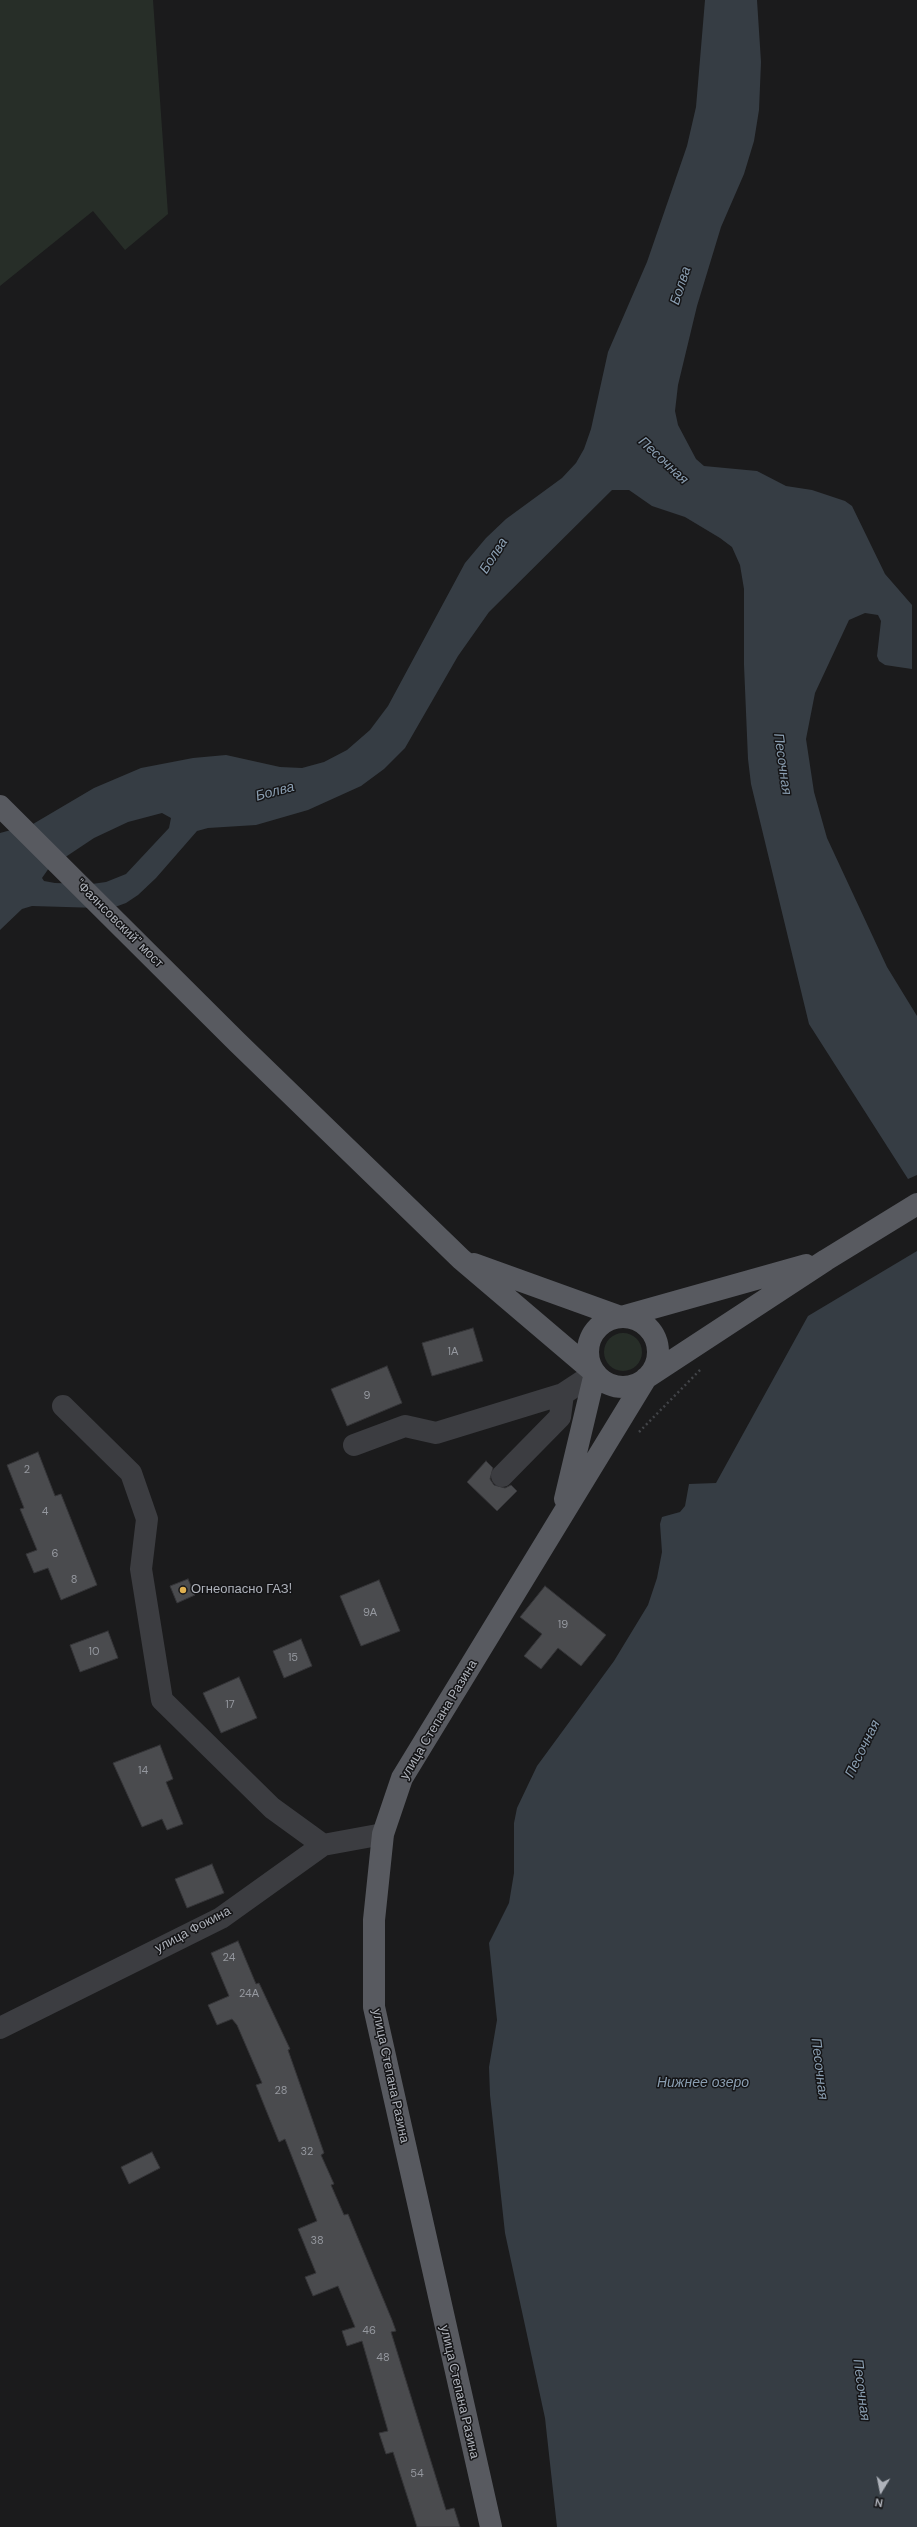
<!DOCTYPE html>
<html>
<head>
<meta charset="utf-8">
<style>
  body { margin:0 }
  #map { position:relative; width:917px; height:2527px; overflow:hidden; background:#1b1b1c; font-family:"DM Sans",sans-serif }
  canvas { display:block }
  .north { position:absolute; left:861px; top:2471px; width:40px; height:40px; -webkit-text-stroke:3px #151517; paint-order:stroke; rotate:190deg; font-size:11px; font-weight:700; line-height:16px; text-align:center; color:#aeb2ba }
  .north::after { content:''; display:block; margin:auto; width:14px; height:18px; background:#aeb2ba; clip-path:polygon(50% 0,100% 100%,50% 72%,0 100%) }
</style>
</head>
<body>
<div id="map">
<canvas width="917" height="2527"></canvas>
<div class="north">N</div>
</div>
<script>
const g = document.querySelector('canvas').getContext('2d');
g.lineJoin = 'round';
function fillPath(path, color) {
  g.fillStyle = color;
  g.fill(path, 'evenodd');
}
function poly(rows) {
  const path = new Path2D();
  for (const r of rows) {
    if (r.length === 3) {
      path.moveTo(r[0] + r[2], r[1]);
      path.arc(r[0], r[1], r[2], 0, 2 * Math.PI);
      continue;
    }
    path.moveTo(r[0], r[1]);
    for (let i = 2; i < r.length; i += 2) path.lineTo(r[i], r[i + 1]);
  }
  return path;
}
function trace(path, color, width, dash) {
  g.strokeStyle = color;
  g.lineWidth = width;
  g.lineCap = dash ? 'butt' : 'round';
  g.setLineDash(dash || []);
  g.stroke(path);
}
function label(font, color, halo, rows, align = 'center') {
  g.font = font + ' "DM Sans",sans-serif';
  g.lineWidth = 3;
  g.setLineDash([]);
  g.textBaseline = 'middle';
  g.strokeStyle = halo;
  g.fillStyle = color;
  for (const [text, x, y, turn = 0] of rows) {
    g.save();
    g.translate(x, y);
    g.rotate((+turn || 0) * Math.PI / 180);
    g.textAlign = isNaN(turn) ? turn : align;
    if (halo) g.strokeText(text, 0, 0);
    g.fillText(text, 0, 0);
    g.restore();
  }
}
fillPath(poly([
  [0,0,153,0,168,214,125,250,93,211,0,286],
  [623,1352,19]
]), '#272e28');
fillPath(poly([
  [705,0,757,0,761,62,759,110,754,141,744,174,721,227,697,306,678,385,675,411,678,425,696,459,704,466,757,471,786,486,812,490,845,501,852,506,885,574,912,605,912,669,885,665,879,661,877,656,881,621,878,615,865,613,849,620,815,693,806,739,814,792,827,838,887,967,917,1016,917,1175,908,1179,809,1024,751,784,748,759,744,665,744,589,740,565,732,547,720,538,685,517,652,506,629,490,612,490,489,612,458,656,405,748,384,769,361,786,308,810,256,825,208,828,197,831,156,878,138,895,126,903,115,907,99,908,32,906,22,909,0,930,0,833,33,824,94,788,141,768,193,758,226,755,280,767,302,768,324,762,347,750,370,730,388,706,465,563,486,538,506,519,562,478,576,463,584,449,591,429,608,352,647,262,687,146,696,107],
  [162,813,171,818,169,828,126,874,106,882,92,884,55,883,44,881,42,878,49,868,94,838,128,822],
  [917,1251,917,2527,557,2527,545,2418,505,2233,490,2095,489,2067,497,2020,489,1943,509,1903,514,1873,514,1823,517,1808,537,1766,614,1661,648,1605,657,1578,662,1552,660,1524,662,1517,680,1512,685,1506,689,1484,716,1483,808,1316]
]), '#363d44');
const building = poly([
  [473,1328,483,1361,432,1376,422,1343,473,1328],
  [387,1366,402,1403,347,1426,331,1389,387,1366],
  [38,1452,55,1496,61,1494,97,1585,61,1600,48,1568,34,1573,26,1554,37,1550,20,1509,24,1508,7,1465,38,1452],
  [486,1461,493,1468,490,1479,494,1485,505,1488,511,1485,517,1491,497,1511,467,1482,486,1461],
  [188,1579,195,1595,177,1603,170,1586,188,1579],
  [379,1580,400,1631,361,1646,340,1596,379,1580],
  [545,1586,606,1635,581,1666,558,1648,541,1669,524,1656,542,1634,520,1617,545,1586],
  [108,1631,118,1658,80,1672,70,1645,108,1631],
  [301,1639,312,1666,284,1678,273,1651,301,1639],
  [239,1677,257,1718,221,1733,203,1693,239,1677],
  [160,1745,173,1779,166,1782,183,1824,167,1830,162,1819,142,1827,113,1763,160,1745],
  [212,1864,224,1893,187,1908,175,1879,212,1864],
  [238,1941,256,1984,259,1983,290,2049,288,2050,324,2153,321,2155,334,2184,331,2185,344,2215,348,2214,392,2320,396,2331,391,2332,446,2510,454,2508,460,2527,417,2527,393,2452,386,2454,379,2433,388,2431,362,2341,347,2346,342,2331,355,2327,338,2286,313,2296,305,2277,316,2273,298,2229,317,2221,285,2139,279,2142,266,2110,256,2085,262,2083,237,2025,232,2019,217,2025,208,2005,229,1996,211,1953,238,1941],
  [152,2152,160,2168,129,2184,121,2167,152,2152]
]);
fillPath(building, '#4a4b4e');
trace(building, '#353538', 1);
trace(poly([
  [639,1432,702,1368]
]), '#424448', 2.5, [2, 3]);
trace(poly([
  [63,1406,131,1473,147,1519,141,1569,162,1700,272,1808,323,1845],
  [354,1445,405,1426,436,1433,563,1394,595,1373],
  [502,1476,560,1417,563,1394],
  [0,2028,221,1918,323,1845,383,1834]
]), '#3c3d41', 22);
trace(poly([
  [0,806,237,1042,461,1259,595,1373,565,1499],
  [474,1264,621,1317,806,1265],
  [623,1352,35],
  [491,2527,374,2007,374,1920,383,1834,402,1778,646,1378,826,1260,917,1204]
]), '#585a60', 22);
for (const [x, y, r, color] of [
  [183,1590,4,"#dfb050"]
]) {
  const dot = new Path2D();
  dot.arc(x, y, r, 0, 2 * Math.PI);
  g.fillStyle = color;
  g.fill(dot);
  trace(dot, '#151517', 1.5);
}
label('11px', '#95989f', null, [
  ["1А",453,1352],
  ["9",367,1396],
  ["2",27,1470],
  ["4",45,1512],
  ["6",55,1554],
  ["8",74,1580],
  ["9А",370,1613],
  ["19",563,1625],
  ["10",94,1652],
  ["15",293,1658],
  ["17",230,1705],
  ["14",143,1771],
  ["24",229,1958],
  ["24А",249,1994],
  ["28",281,2091],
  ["32",307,2152],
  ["38",317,2241],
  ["46",369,2331],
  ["48",383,2358],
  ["54",417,2474]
]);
label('13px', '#aeb2ba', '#151517', [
  ["\"Фаянсовский\" мост",119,924,45],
  ["улица Степана Разина",439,1720,-59],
  ["улица Фокина",193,1930,-28],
  ["улица Степана Разина",390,2076,78],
  ["улица Степана Разина",459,2392,77]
]);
label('13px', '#aeb2ba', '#151517', [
  ["Огнеопасно ГАЗ!",191,1590]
], 'left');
label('italic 14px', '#8a9eb1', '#151517', [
  ["Болва",681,286,-72],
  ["Песочная",663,461,43],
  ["Болва",494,556,-57],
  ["Песочная",782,764,82],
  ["Болва",275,792,-15],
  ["Песочная",863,1749,-64],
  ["Песочная",819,2069,83],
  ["Нижнее озеро",703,2083],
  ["Песочная",861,2390,83]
]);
</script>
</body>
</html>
